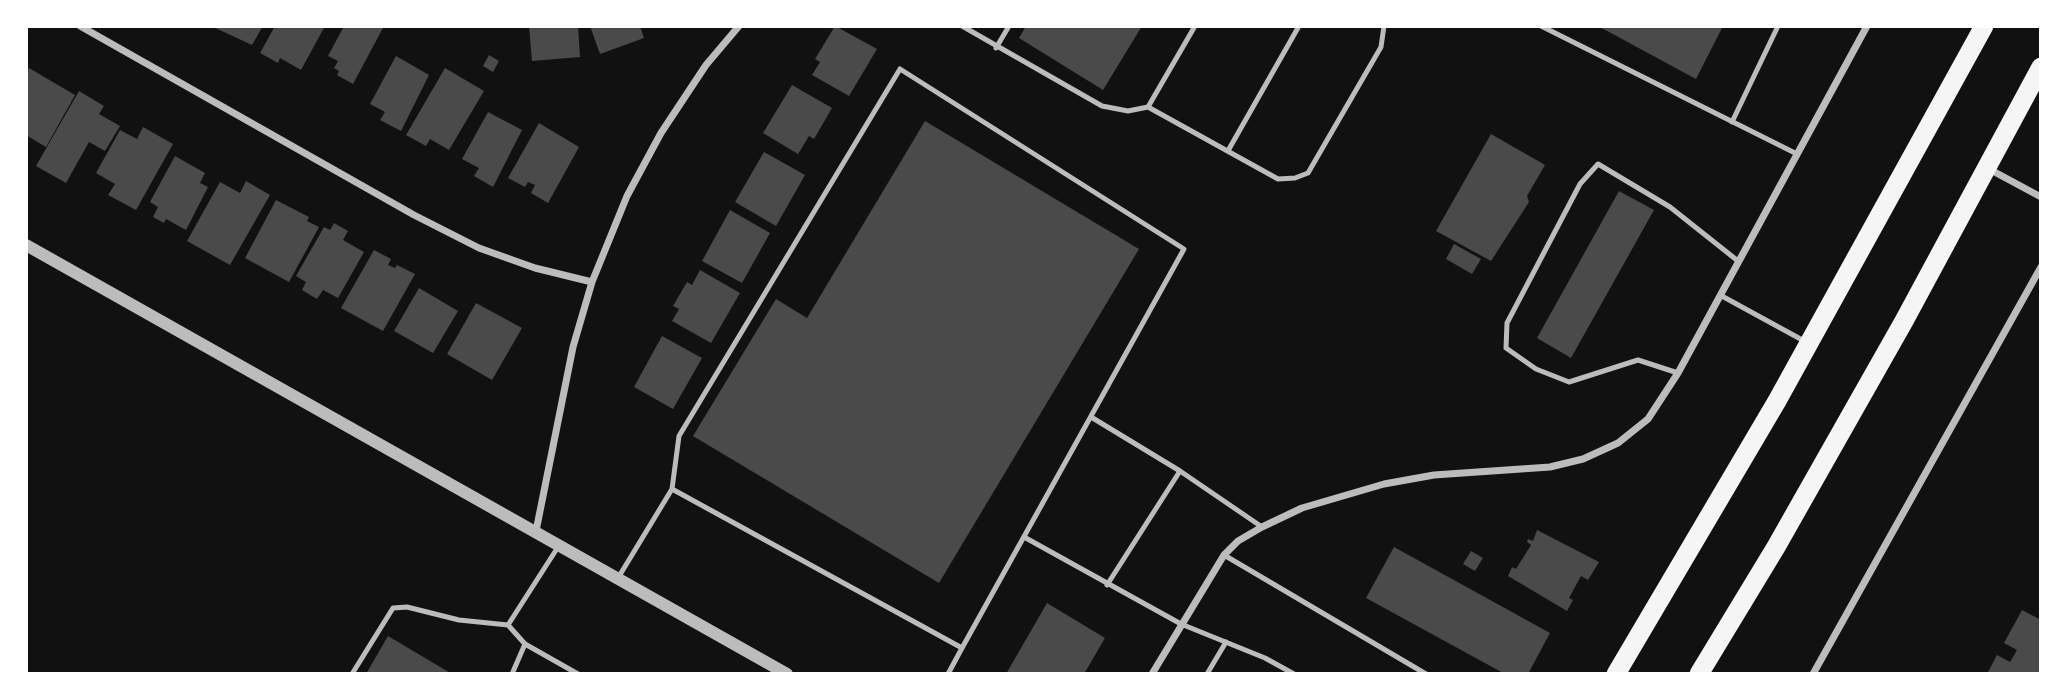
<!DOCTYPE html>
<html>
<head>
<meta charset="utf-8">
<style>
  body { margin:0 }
  #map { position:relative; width:2067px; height:700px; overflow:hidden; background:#111; font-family:"DM Sans",sans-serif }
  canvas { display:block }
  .frame { position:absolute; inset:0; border:28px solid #fff; pointer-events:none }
</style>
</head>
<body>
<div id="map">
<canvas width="2067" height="700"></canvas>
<div class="frame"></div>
</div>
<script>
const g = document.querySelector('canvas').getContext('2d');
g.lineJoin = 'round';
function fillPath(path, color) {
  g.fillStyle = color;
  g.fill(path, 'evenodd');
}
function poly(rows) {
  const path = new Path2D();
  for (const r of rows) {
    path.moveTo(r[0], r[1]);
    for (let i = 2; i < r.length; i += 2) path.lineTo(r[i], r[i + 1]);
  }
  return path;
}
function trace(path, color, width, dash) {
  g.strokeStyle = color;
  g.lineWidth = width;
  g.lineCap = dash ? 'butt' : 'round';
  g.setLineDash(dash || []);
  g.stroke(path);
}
fillPath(poly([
  [211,26,263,26,252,45],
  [275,26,325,26,301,70,280,58,278,63,260,53],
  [344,26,384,26,353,84,337,75,339,71,334,68,338,61,328,56],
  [529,26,578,26,580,57,532,61],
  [590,26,640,26,644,38,600,54],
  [835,26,877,49,849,96,812,75,820,62,815,59],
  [1026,26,1142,26,1103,90,1019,38],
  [1598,26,1723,26,1696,79],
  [489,55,499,61,493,72,483,66],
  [396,56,429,75,401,131,380,120,385,112,370,104],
  [29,68,75,95,46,147,26,135,26,74],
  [445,68,484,91,449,150,430,139,426,146,406,135],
  [792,85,832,108,814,139,809,136,798,154,763,133],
  [79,91,104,106,99,114,120,126,105,151,89,142,66,183,36,166],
  [488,112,522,130,493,187,474,176,479,168,462,159],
  [925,121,1139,249,939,583,693,436,776,299,807,318],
  [539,123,579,147,548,203,531,193,535,185,528,182,525,187,508,178],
  [143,127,173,144,136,210,108,195,115,184,96,173,120,130,137,139],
  [1491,134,1545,165,1527,196,1529,202,1491,261,1436,231],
  [764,152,805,175,776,226,735,202],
  [175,156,205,173,200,183,208,187,186,230,166,219,164,223,153,217,158,207,150,202],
  [246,181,270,195,230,265,187,241,220,182,240,193],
  [1619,191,1654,210,1571,358,1537,338],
  [276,200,309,217,307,221,319,227,289,282,245,258],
  [730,210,770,233,742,283,702,261],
  [334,223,348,231,343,240,364,252,338,298,323,290,317,299,302,290,306,282,296,276,324,227,330,230],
  [1454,244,1481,259,1472,274,1446,259],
  [374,250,391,259,388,265,395,268,397,265,415,274,383,331,341,308],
  [700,270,740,293,711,343,672,321,679,309,673,306,687,282,692,285],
  [419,288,458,311,433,353,394,331],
  [476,303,522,328,492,380,447,354],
  [662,336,702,358,673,409,634,387],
  [1537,530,1599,562,1588,580,1581,576,1569,598,1573,600,1567,611,1508,576,1512,567,1516,569,1531,545,1527,542,1528,539,1533,541],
  [1394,547,1550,633,1528,674,1505,674,1366,598],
  [1471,551,1483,558,1475,571,1463,564],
  [1047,603,1105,638,1084,674,1006,674],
  [2022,610,2041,620,2041,674,1992,674,1988,672,1997,655,2010,662,2017,650,2004,643],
  [388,636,452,674,366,674]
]), '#4a4a4a');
trace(poly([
  [962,26,1102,106,1128,111,1148,107,1195,26],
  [1541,26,1797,154],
  [996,48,1009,26],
  [1148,107,1278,179,1295,178,1308,173,1381,47,1384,26],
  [1732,122,1778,26],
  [1229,149,1299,26],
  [1720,295,1806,342],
  [1678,373,1638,360,1569,382,1536,369,1506,348,1507,323,1580,184,1598,164,1670,207,1738,261],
  [1091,417,1180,471,1262,527],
  [672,489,679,436,900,69,1184,249,962,648],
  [1024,537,1181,624,1265,658,1294,674],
  [558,547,508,625,525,644,578,674],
  [1224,555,1426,674],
  [618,578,672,489,962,648,948,674],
  [1107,585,1180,471],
  [352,674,393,608,407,607,459,620,508,625],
  [512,674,525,644],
  [1207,674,1226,642]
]), '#bcbcbc', 5);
trace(poly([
  [80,26,414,215,479,248,535,268,592,282],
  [1989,169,2041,197],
  [536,531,573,347,592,282,627,196,661,133,706,65,739,26],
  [1152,674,1224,555,1238,541,1262,527,1302,508,1384,484,1434,475,1550,467,1583,459,1618,443,1648,419,1678,373,1867,26],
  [1813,674,2041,267]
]), '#bcbcbc', 7);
trace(poly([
  [26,245,787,674]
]), '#bcbcbc', 12);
trace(poly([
  [1616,674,1777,401,1984,26],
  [1699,674,1776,547,1904,321,2041,67]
]), '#f5f5f5', 19);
</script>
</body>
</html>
